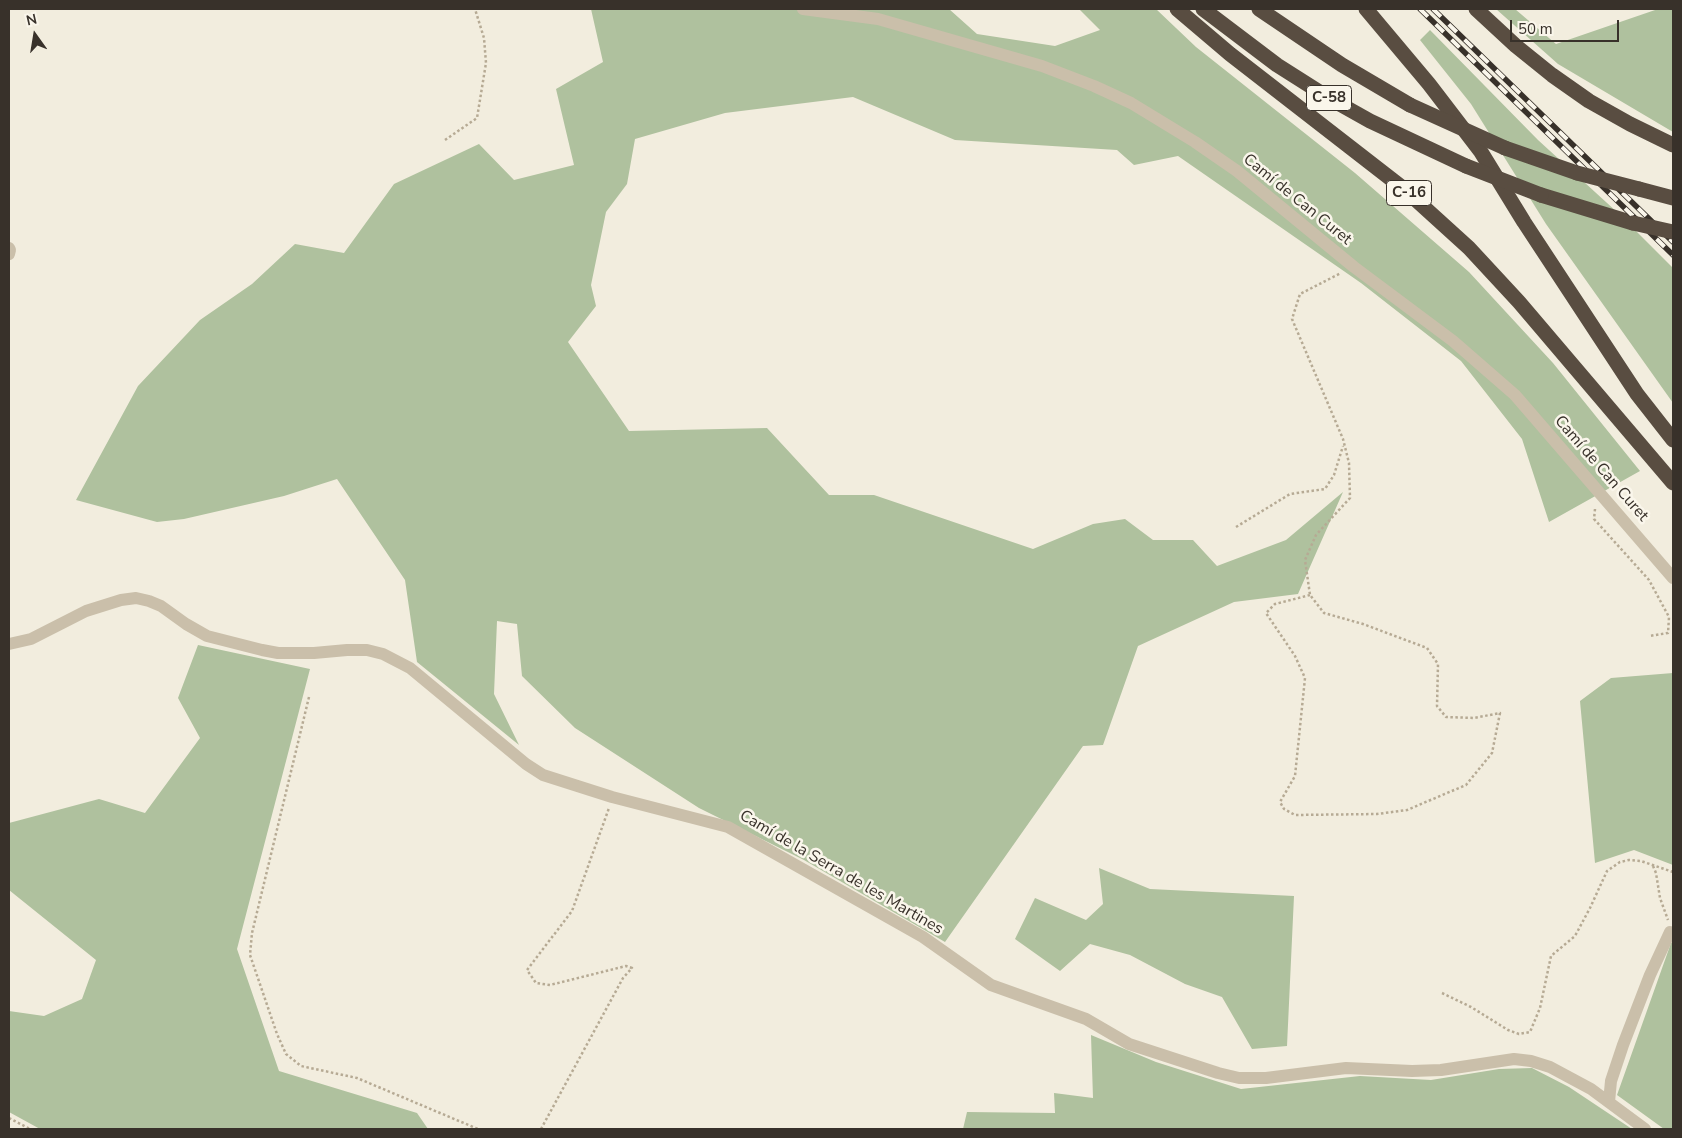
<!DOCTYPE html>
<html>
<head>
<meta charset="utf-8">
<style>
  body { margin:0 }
  #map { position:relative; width:1682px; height:1138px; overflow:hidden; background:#f2edde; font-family:"Nunito Sans",sans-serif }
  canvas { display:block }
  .frame { position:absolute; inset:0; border:10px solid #38312a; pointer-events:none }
  .north { position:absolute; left:10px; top:10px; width:50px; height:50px; -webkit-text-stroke:4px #faf6eb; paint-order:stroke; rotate:347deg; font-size:14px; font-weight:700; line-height:20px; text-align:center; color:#38312a }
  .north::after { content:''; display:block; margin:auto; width:18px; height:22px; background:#38312a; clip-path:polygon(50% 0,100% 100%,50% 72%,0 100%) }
  .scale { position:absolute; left:1510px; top:20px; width:109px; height:22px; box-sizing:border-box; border:2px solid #38312a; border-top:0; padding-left:6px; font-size:15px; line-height:18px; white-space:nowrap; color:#38312a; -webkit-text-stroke:4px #faf6eb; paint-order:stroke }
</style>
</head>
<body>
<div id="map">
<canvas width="1682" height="1138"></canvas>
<div class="frame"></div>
<div class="north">N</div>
<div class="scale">50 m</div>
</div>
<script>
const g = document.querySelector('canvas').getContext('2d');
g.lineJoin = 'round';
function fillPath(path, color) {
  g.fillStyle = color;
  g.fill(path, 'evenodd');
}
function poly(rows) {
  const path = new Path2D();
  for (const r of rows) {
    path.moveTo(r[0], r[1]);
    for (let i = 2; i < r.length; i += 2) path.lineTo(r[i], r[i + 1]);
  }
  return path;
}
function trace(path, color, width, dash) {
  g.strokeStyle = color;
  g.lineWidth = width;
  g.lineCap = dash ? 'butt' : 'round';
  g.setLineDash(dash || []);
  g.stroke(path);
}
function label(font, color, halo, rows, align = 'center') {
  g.font = font + ' "Nunito Sans",sans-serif';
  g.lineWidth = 5;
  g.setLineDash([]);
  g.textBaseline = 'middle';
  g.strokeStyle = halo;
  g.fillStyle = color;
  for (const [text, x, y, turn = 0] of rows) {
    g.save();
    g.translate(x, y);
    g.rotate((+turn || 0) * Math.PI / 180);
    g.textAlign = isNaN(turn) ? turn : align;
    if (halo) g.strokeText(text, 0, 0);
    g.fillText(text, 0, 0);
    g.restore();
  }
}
fillPath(poly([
  [591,9,949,9,977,34,1055,46,1100,30,1079,9,1156,9,1196,47,1355,173,1469,272,1553,363,1640,471,1549,522,1522,439,1461,361,1361,283,1178,156,1134,165,1117,150,955,140,853,97,725,113,635,139,627,184,606,212,591,285,596,306,568,342,629,431,767,428,829,495,874,495,1033,549,1093,524,1125,519,1153,540,1193,540,1217,566,1286,540,1343,492,1298,594,1234,602,1138,646,1103,745,1083,746,945,942,804,860,699,808,575,728,522,676,517,624,497,621,494,694,519,745,417,662,405,580,337,479,284,496,184,519,157,522,76,500,138,386,200,320,252,284,295,244,344,253,394,184,479,144,514,180,574,165,556,89,603,62],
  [1496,9,1515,9,1556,44,1658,9,1673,9,1673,132,1558,64],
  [1430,30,1538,140,1618,213,1673,268,1673,403,1546,224,1471,104,1420,40],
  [198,645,310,669,237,949,279,1071,417,1113,428,1129,40,1129,9,1112,9,1011,44,1016,82,999,96,960,9,890,9,823,99,799,145,813,200,738,178,698],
  [1673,673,1673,865,1634,850,1595,863,1580,701,1611,678],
  [1099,868,1150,889,1294,896,1287,1046,1252,1049,1222,997,1185,984,1130,955,1090,944,1060,971,1015,939,1035,898,1086,920,1103,904],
  [1673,942,1673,1129,1664,1129,1617,1095,1671,943],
  [1091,1035,1156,1062,1241,1089,1360,1076,1431,1080,1499,1069,1532,1068,1569,1087,1632,1129,963,1129,967,1112,1055,1113,1054,1093,1093,1098]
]), '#afc19e');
trace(poly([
  [445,140,477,118,486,63,484,38,475,9],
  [1595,509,1594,519,1649,580,1669,617,1668,633,1649,636],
  [1236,527,1290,494,1325,489,1334,475,1343,446],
  [1310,595,1275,604,1266,613,1295,656,1305,678,1295,776,1280,802,1284,809,1295,815,1377,814,1407,810,1466,785,1492,753,1500,713,1474,718,1446,717,1437,706,1438,664,1427,648,1363,624,1324,613,1310,595,1305,560,1316,535,1350,498,1349,463,1343,439,1292,319,1300,294,1341,273],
  [309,697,252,933,250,955,277,1034,286,1054,301,1066,357,1078,478,1129],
  [1653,866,1656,873,1660,898,1668,920],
  [1442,993,1471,1007,1508,1030,1519,1034,1530,1032,1540,1008,1551,956,1575,936,1590,908,1607,871,1620,862,1629,860,1641,861,1673,872],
  [9,1118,30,1129],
  [541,1129,623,978,632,968,626,966,550,985,536,983,527,970,572,911,609,808]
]), '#b6aa94', 2.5, [2.5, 2.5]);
trace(poly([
  [803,9,878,19,1042,66,1094,86,1131,103,1195,142,1237,171,1354,267,1453,341,1515,395,1673,578],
  [9,248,10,250,9,254],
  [9,644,31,639,86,611,121,600,136,598,149,601,161,606,186,624,207,636,262,650,278,653,314,653,347,650,367,650,383,654,410,668,526,764,543,775,612,797,728,827,923,937,991,985,1086,1019,1129,1044,1218,1073,1239,1078,1266,1078,1346,1068,1412,1071,1441,1070,1514,1059,1531,1061,1550,1067,1591,1089,1645,1129],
  [1609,1102,1611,1081,1623,1045,1650,975,1670,932]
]), '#cabfaa', 12);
trace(poly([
  [1177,9,1230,54,1404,189,1469,248,1519,302,1673,483],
  [1203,9,1277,65,1329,98,1370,121,1466,166],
  [1259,9,1342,65,1410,105],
  [1366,9,1429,84,1481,152,1524,222,1637,394,1673,440],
  [1476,9,1516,46,1552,75,1589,101,1630,124,1673,145],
  [1505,148,1577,173],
  [1639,189,1673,198],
  [1541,195,1633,223]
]), '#594d41', 15);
const rail = poly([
  [1420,9,1673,255],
  [1433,9,1673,242]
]);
trace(rail, '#38312a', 5.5);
trace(rail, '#faf6eb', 4, [11]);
trace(poly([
  [1410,105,1505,148],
  [1466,166,1541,195],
  [1577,173,1639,189],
  [1633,223,1673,232]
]), '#594d41', 15);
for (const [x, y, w] of [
  [1329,98,45],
  [1409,193,45]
]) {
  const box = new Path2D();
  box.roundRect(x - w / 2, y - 12.5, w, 25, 4);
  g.fillStyle = '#faf6eb';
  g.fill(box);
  trace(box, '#38312a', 1);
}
label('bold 15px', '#38312a', null, [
  ["C-58",1329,98],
  ["C-16",1409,193]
]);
label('16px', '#38312a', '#faf6eb', [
  ["Camí de Can Curet",1297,200,39],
  ["Camí de Can Curet",1601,469,49],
  ["Camí de la Serra de les Martines",841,873,30]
]);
</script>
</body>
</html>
